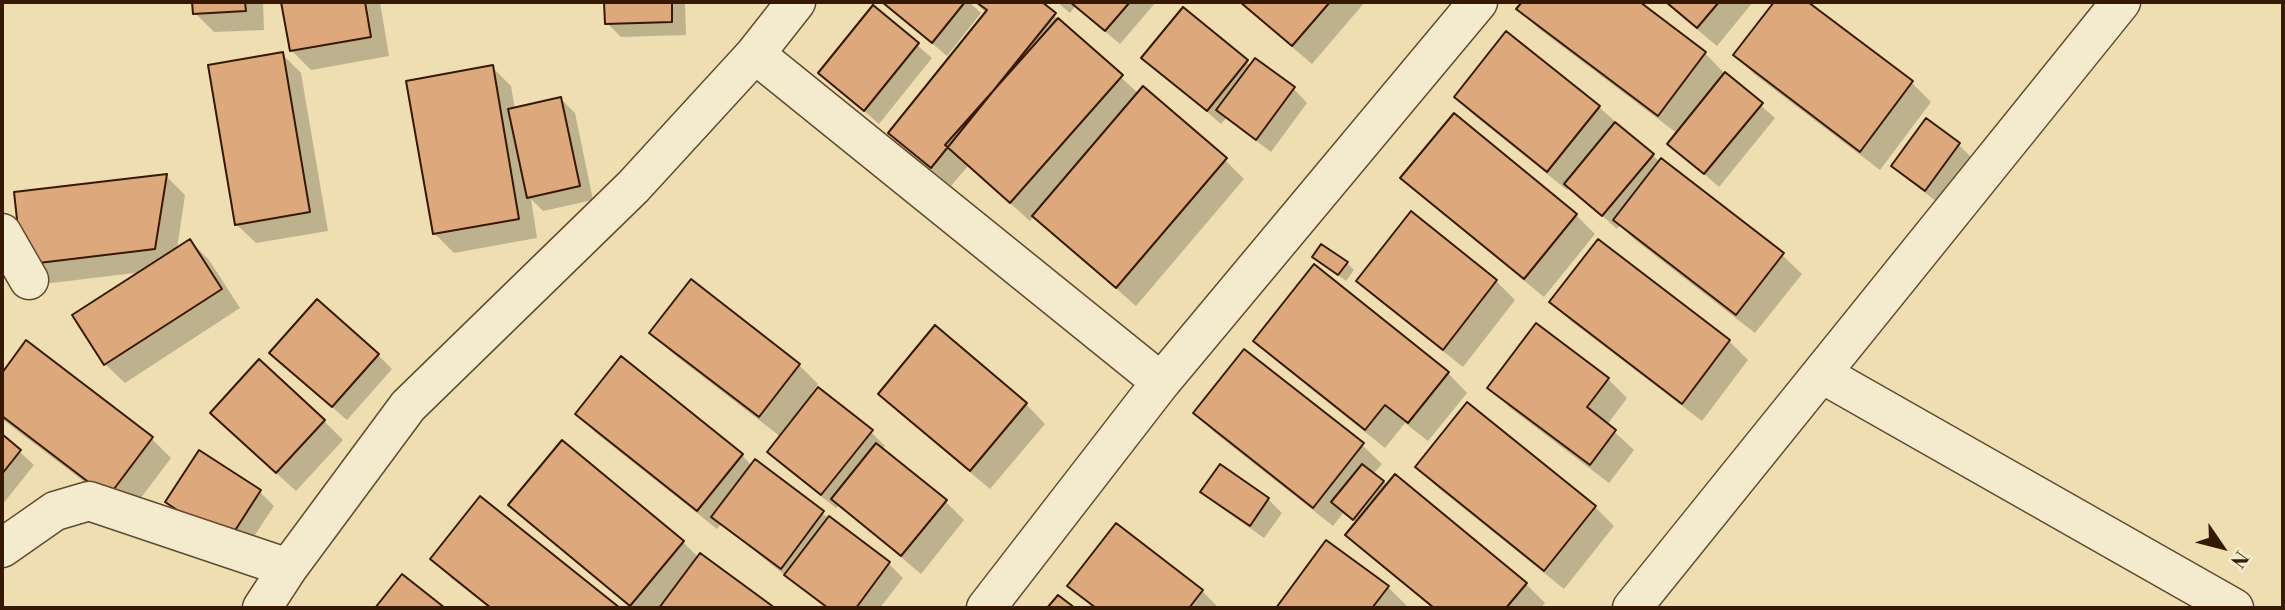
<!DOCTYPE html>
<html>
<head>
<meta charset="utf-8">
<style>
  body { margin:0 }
  #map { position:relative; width:2285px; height:610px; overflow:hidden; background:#eedeb2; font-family:"Libre Bodoni",serif }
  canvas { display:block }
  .frame { position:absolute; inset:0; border:4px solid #351902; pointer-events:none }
  .north { position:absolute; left:2187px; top:512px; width:70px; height:70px; -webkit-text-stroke:5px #f4eacd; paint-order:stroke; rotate:125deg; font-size:19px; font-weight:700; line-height:28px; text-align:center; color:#351902 }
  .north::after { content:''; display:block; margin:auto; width:24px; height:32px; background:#351902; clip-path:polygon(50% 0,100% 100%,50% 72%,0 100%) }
</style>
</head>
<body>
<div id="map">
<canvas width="2285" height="610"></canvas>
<div class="frame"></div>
<div class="north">N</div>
</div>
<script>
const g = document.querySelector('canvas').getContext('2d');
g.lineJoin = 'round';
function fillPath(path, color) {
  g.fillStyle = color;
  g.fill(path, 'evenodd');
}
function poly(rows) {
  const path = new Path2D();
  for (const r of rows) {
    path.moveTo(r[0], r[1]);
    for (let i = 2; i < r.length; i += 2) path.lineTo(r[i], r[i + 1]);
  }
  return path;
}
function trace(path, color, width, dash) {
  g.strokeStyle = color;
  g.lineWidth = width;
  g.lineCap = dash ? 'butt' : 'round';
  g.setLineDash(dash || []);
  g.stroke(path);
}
fillPath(poly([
  [194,2,263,2,264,30,214,32,195,13],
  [283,2,380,2,389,56,311,70,292,51],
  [606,2,685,2,686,35,621,37,607,23],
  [969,2,981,13,947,56,884,3],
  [974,2,1039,2,1139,94,1225,160,1244,179,1136,306,1034,216,1030,221,968,166,951,186,910,152,891,133,987,13],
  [1057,2,1156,2,1120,44,1075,6,1070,13],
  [1239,2,1365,2,1312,64],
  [1524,2,1637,2,1705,53,1724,73,1775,118,1719,187,1670,144,1678,134,1538,28,1519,9],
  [1664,2,1753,2,1717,46],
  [1776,2,1806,2,1912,83,1931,102,1880,170,1754,74,1735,55],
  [874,8,932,58,879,124,820,73],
  [1184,10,1251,66,1294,89,1307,103,1271,152,1226,118,1221,124,1144,58],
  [282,54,301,73,328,231,256,243,236,224],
  [492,67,511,86,515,109,561,99,575,113,593,200,543,211,531,199,537,238,454,253,435,234],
  [1456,97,1599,107,1660,162,1782,255,1802,274,1755,333,1634,239,1620,225,1617,229,1570,187,1567,190,1475,116],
  [1454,115,1576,215,1595,234,1544,297,1422,197,1403,178],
  [1926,121,1959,145,1973,159,1940,204,1908,180,1894,166],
  [166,176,185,195,177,249,190,241,209,260,240,308,125,383,105,364,143,272,43,284,24,264],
  [1598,241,1729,341,1748,360,1702,421,1571,321,1551,302],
  [1314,257,1347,263,1354,270,1346,281],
  [1314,267,1448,373,1467,393,1428,441,1405,423,1385,448,1275,360,1256,341],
  [1358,281,1496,281,1515,300,1463,367,1378,300],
  [691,282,799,365,818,384,811,394,871,432,885,446,882,450,945,501,964,520,921,574,839,505,836,508,783,466,769,452,781,437,671,352,652,333],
  [935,328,1026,404,1045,424,990,489,899,413,880,394],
  [27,343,152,439,171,458,128,515,2,419,2,376],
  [378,355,392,369,347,420,286,367],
  [1608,379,1627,398,1607,425,1634,450,1609,483,1509,407,1490,388],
  [1195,413,1362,445,1382,464,1373,474,1526,584,1545,603,1541,608,1433,608,1367,554,1348,535,1357,523,1344,512,1333,526,1214,432],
  [577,414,742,455,752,466,755,462,889,564,903,578,880,608,826,608,721,524,717,529,596,433],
  [324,421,343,440,296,491,231,432],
  [2,436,34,465,2,505],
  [200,452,260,492,274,506,241,556,181,516,167,502],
  [1417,467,1595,507,1614,526,1564,589,1436,486],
  [1203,492,1268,499,1282,513,1264,538,1217,505],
  [481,498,617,608,489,608,451,578,432,558],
  [511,505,683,542,699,558,701,555,772,608,631,608,530,524],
  [1326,542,1388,587,1407,606,1405,608,1278,608],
  [1070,586,1202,591,1219,608,1093,608]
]), '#0003');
const building = poly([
  [192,2,245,2,246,11,193,14,192,2],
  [281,2,365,2,371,37,290,51,281,2],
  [604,2,672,2,672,22,605,24,604,2],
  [882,2,965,2,932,43,882,2],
  [976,2,1042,2,1056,13,931,168,888,133,987,10,976,2],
  [1070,2,1130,2,1105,31,1070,2],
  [1240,2,1330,2,1292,46,1240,2],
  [1522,2,1640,2,1706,52,1658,116,1516,9,1522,2],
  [1666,2,1719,2,1697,28,1666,2],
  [1774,2,1808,2,1913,81,1860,152,1733,55,1774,2],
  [873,5,919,43,864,111,818,73,873,5],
  [1183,7,1248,60,1207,111,1141,58,1183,7],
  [1058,18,1123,75,1010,203,945,145,1058,18],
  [1506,31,1600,106,1547,172,1454,97,1506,31],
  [283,52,310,212,235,225,208,65,283,52],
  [1255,58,1295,87,1256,140,1216,110,1255,58],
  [493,65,519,219,433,234,406,81,493,65],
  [1725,72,1763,103,1704,174,1667,144,1725,72],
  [1143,86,1227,158,1116,288,1032,216,1143,86],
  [561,97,580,186,527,198,508,109,561,97],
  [1454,113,1577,214,1524,279,1400,178,1454,113],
  [1926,118,1960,143,1925,191,1891,166,1926,118],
  [1615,122,1654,154,1602,216,1564,184,1615,122],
  [1661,158,1784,253,1736,315,1613,220,1661,158],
  [167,174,155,249,22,265,14,192,167,174],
  [1411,211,1497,280,1443,350,1356,281,1411,211],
  [190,239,222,289,104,365,72,315,190,239],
  [1598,239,1730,340,1682,404,1549,302,1598,239],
  [1321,244,1348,262,1338,275,1312,257,1321,244],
  [1314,264,1449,372,1408,423,1385,405,1365,430,1253,341,1314,264],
  [691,279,800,364,759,417,649,333,691,279],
  [317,299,379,354,332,407,269,353,317,299],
  [1536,323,1609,378,1587,407,1616,430,1590,465,1487,388,1536,323],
  [935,325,1027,403,970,471,878,394,935,325],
  [26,340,153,437,108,497,2,416,2,373,26,340],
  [1244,349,1364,443,1313,508,1193,413,1244,349],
  [621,356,743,454,697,511,575,414,621,356],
  [259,359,325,420,276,473,210,413,259,359],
  [818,387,873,430,821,495,767,452,818,387],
  [1467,402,1596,506,1544,571,1415,467,1467,402],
  [2,434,21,450,2,474,2,434],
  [562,440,684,541,630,606,508,505,562,440],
  [876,443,947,500,901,556,831,499,876,443],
  [199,450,261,490,227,543,165,502,199,450],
  [755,459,824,511,781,569,711,517,755,459],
  [1220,464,1269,498,1250,526,1200,492,1220,464],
  [1362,464,1384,481,1353,520,1331,502,1362,464],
  [1395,474,1527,583,1506,608,1434,608,1345,535,1395,474],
  [480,496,620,608,491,608,430,559,480,496],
  [829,516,890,562,856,608,828,608,784,575,829,516],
  [1116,523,1203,590,1189,608,1096,608,1067,586,1116,523],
  [1326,540,1389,586,1372,608,1276,608,1326,540],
  [700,553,775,608,659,608,700,553],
  [402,574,445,608,375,608,402,574],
  [1058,595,1075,608,1047,608,1058,595]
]);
fillPath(building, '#dda87c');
trace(building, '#351902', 2);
const minor = poly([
  [755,54,1161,382],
  [2,233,29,280],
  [1822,374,2234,608],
  [2,548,55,511,89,501,288,568],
  [262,608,288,568,408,406,633,187,755,54,796,2],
  [986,608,1161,382,1478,2],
  [1632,608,2121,2]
]);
trace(minor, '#634a2e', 41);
trace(minor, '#f4eacd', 38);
</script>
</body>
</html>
